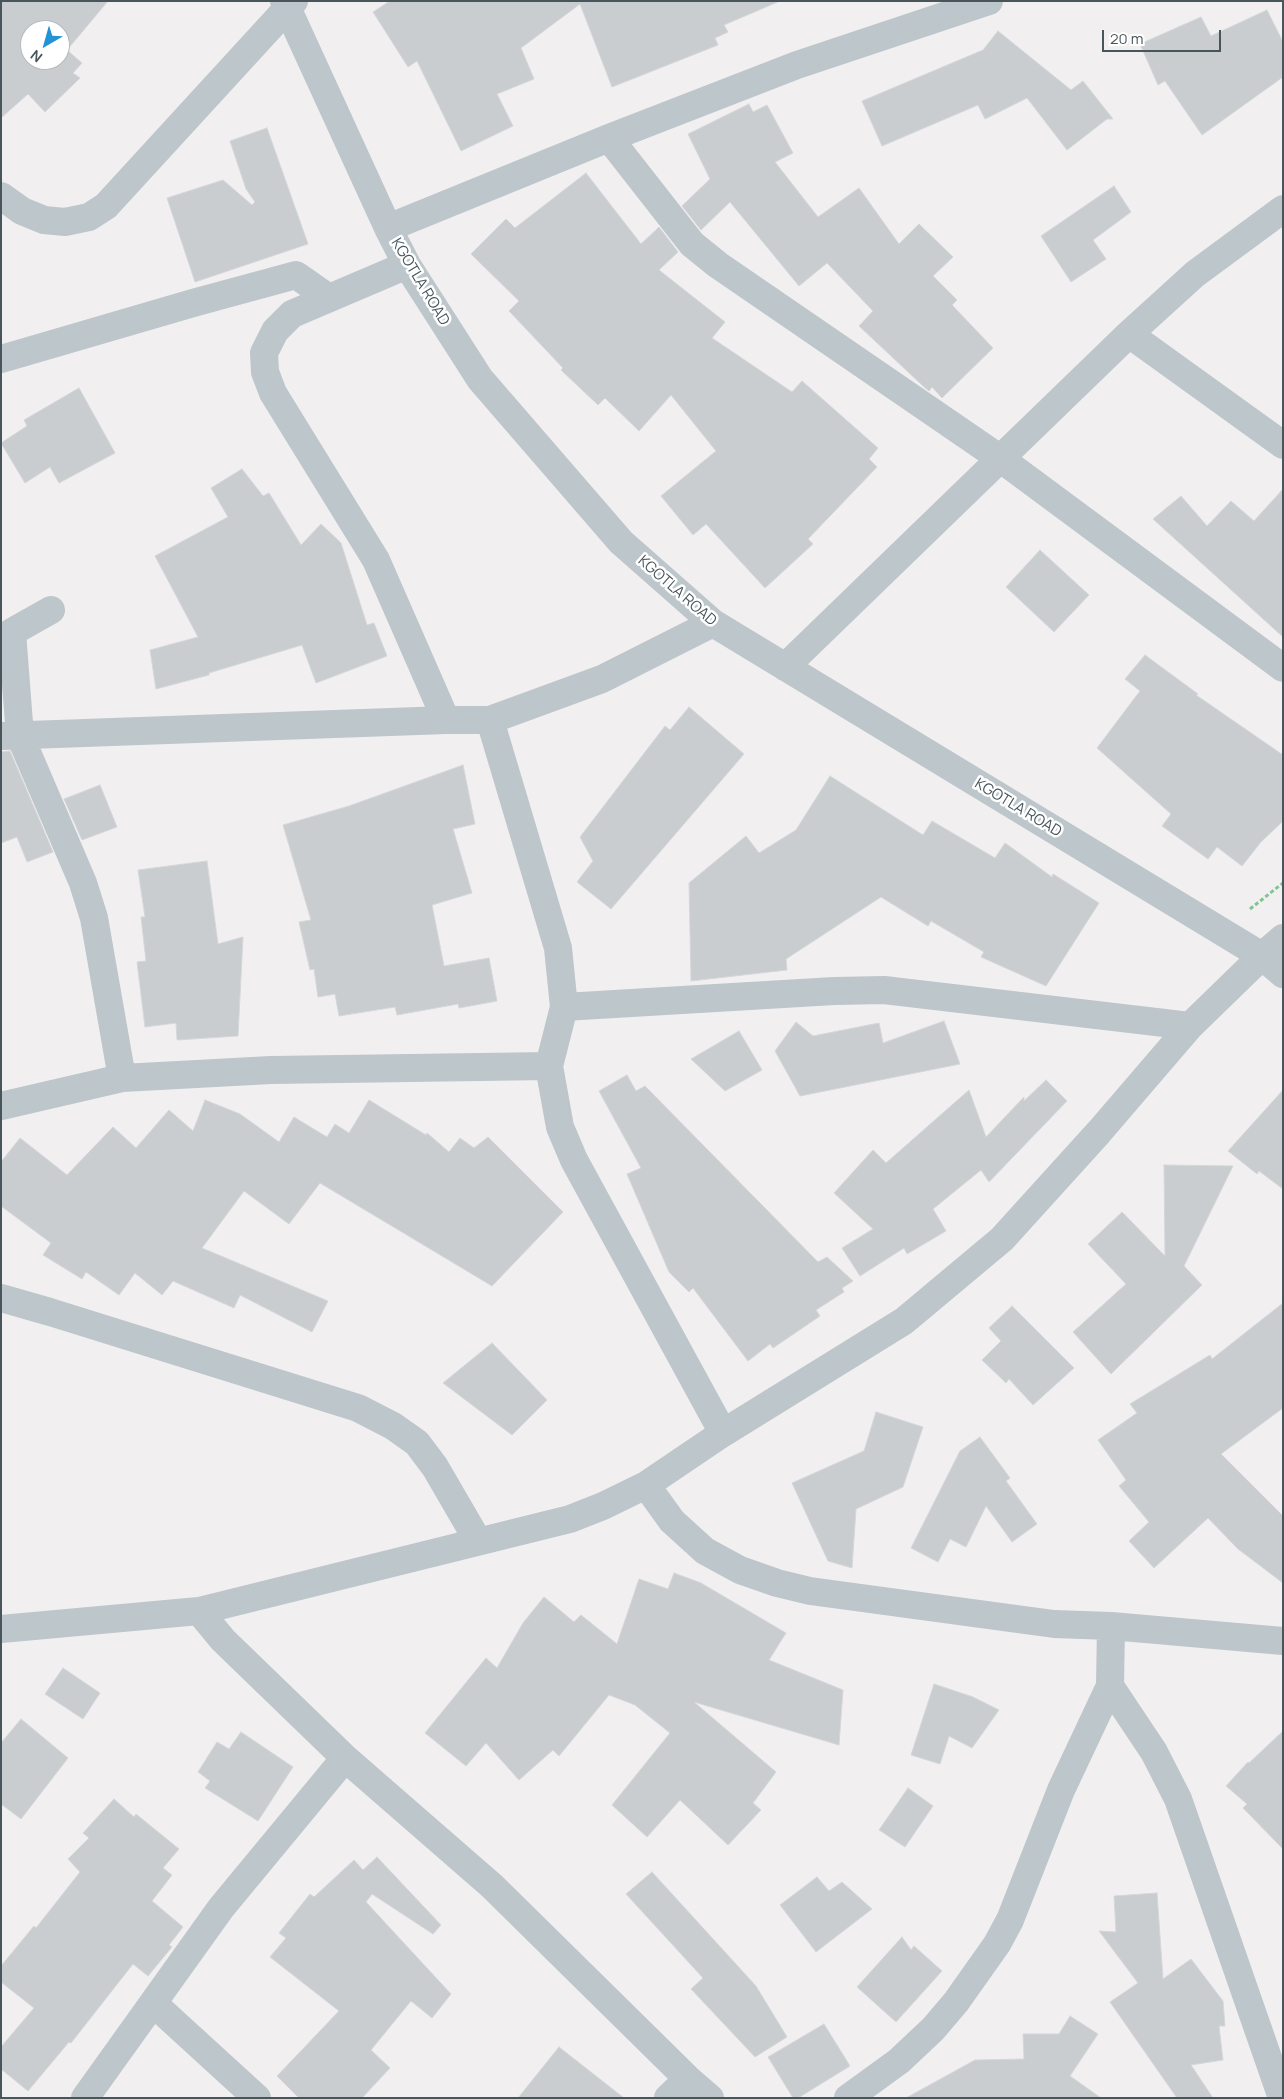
<!DOCTYPE html>
<html>
<head>
<meta charset="utf-8">
<style>
  body { margin:0 }
  #map { position:relative; width:1284px; height:2099px; overflow:hidden; background:#f2eff0; font-family:Manrope,sans-serif }
  canvas { display:block }
  .frame { position:absolute; inset:0; border:2px solid #48565b; pointer-events:none }
  .north { position:absolute; left:20px; top:20px; width:50px; height:50px; box-sizing:border-box; background:#fff; border:1px solid #b6bbbd; border-radius:50%; rotate:218deg; font-size:14px; font-weight:700; line-height:20px; text-align:center; color:#48565b }
  .north::after { content:''; display:block; margin:auto; width:18px; height:22px; background:#2493d6; clip-path:polygon(50% 0,100% 100%,50% 72%,0 100%) }
  .scale { position:absolute; left:1102px; top:30px; width:119px; height:22px; box-sizing:border-box; border:2px solid #48565b; border-top:0; padding-left:6px; font-size:15px; line-height:18px; white-space:nowrap; color:#48565b; -webkit-text-stroke:4px #fff; paint-order:stroke }
</style>
</head>
<body>
<div id="map">
<canvas width="1284" height="2099"></canvas>
<div class="frame"></div>
<div class="north">N</div>
<div class="scale">20 m</div>
</div>
<script>
const g = document.querySelector('canvas').getContext('2d');
g.lineJoin = 'round';
function fillPath(path, color) {
  g.fillStyle = color;
  g.fill(path, 'evenodd');
}
function poly(rows) {
  const path = new Path2D();
  for (const r of rows) {
    path.moveTo(r[0], r[1]);
    for (let i = 2; i < r.length; i += 2) path.lineTo(r[i], r[i + 1]);
  }
  return path;
}
function trace(path, color, width, dash) {
  g.strokeStyle = color;
  g.lineWidth = width;
  g.lineCap = dash ? 'butt' : 'round';
  g.setLineDash(dash || []);
  g.stroke(path);
}
function label(font, color, halo, rows, align = 'center') {
  g.font = font + ' Manrope,sans-serif';
  g.lineWidth = 5;
  g.setLineDash([]);
  g.textBaseline = 'middle';
  g.strokeStyle = halo;
  g.fillStyle = color;
  for (const [text, x, y, turn = 0] of rows) {
    g.save();
    g.translate(x, y);
    g.rotate((+turn || 0) * Math.PI / 180);
    g.textAlign = isNaN(turn) ? turn : align;
    if (halo) g.strokeText(text, 0, 0);
    g.fillText(text, 0, 0);
    g.restore();
  }
}
const building = poly([
  [1,1,108,1,67,50,82,63,73,73,80,78,45,112,28,94,1,118,1,1],
  [30,30,60,30,60,60,30,60,30,30],
  [390,1,780,1,724,25,728,32,715,38,718,45,612,87,580,4,521,48,534,79,497,94,513,126,461,151,417,61,408,67,373,12,390,1],
  [1267,10,1283,42,1283,77,1202,135,1165,81,1158,85,1140,44,1201,17,1211,36,1267,10],
  [998,31,1071,90,1083,81,1113,119,1107,119,1067,150,1027,98,985,119,978,105,882,146,862,101,983,50,998,31],
  [749,104,753,112,767,105,793,153,775,162,818,217,859,188,899,244,919,224,953,257,933,276,957,300,952,305,993,348,942,398,932,387,929,391,923,386,859,326,873,311,827,263,799,286,730,202,701,230,682,206,710,179,688,134,749,104],
  [267,128,308,244,195,282,167,198,223,180,252,205,255,202,246,189,230,141,267,128],
  [586,173,641,244,659,227,678,252,659,270,725,322,712,338,792,392,802,381,878,448,869,459,877,467,808,539,813,544,765,588,706,524,693,535,661,496,716,451,671,395,639,431,605,398,598,405,561,370,563,368,509,311,519,301,471,254,506,219,515,228,586,173],
  [1114,186,1131,212,1093,240,1106,259,1071,282,1041,236,1114,186],
  [79,388,115,453,59,483,50,467,25,483,1,443,27,426,24,420,79,388],
  [242,469,263,496,269,493,301,545,321,524,341,543,367,625,374,623,387,656,316,683,302,645,209,673,209,675,156,689,150,650,198,637,155,556,228,517,211,488,242,469],
  [1283,489,1283,637,1153,519,1181,496,1207,526,1231,501,1254,521,1283,489],
  [1040,550,1089,595,1054,632,1006,587,1040,550],
  [1145,655,1198,694,1196,695,1283,755,1283,821,1261,842,1242,866,1217,847,1208,859,1162,826,1171,814,1097,748,1140,691,1125,679,1145,655],
  [689,707,744,754,611,909,577,882,593,861,580,837,665,726,670,730,689,707],
  [10,751,53,852,27,862,17,837,1,843,1,752,10,751],
  [463,765,475,824,453,829,472,893,432,905,444,966,489,958,497,1001,459,1008,458,1004,397,1015,395,1007,339,1016,335,994,318,997,314,969,310,970,299,922,311,920,283,825,349,806,463,765],
  [830,776,923,835,932,821,995,858,1005,843,1052,877,1053,874,1099,903,1046,986,981,957,984,952,931,921,928,926,881,897,786,959,787,970,691,981,689,883,746,836,759,853,796,830,830,776],
  [100,785,117,827,82,840,64,799,100,785],
  [207,861,218,944,243,937,238,1036,177,1040,176,1023,145,1027,137,962,146,961,141,917,145,917,138,870,207,861],
  [944,1021,960,1064,800,1096,775,1051,796,1022,813,1036,879,1023,883,1043,944,1021],
  [739,1031,762,1070,725,1091,691,1059,739,1031],
  [627,1075,636,1091,645,1086,818,1262,827,1257,853,1281,842,1288,844,1292,816,1310,820,1316,773,1348,770,1344,748,1361,693,1288,689,1292,669,1272,627,1174,641,1168,599,1091,627,1075],
  [1046,1080,1067,1101,989,1182,981,1170,933,1209,946,1231,907,1254,904,1248,860,1276,842,1248,873,1229,834,1193,873,1150,886,1163,969,1090,986,1137,1024,1097,1024,1101,1046,1080],
  [1283,1090,1283,1189,1259,1171,1257,1174,1228,1151,1283,1090],
  [205,1100,240,1114,279,1142,294,1117,327,1137,335,1124,349,1133,369,1100,426,1135,427,1133,449,1152,460,1138,474,1148,488,1137,563,1212,492,1286,320,1183,289,1224,244,1191,202,1248,328,1301,312,1332,240,1295,234,1308,173,1281,162,1295,135,1273,119,1295,86,1272,82,1279,43,1255,51,1243,1,1206,1,1162,20,1138,67,1175,113,1127,136,1148,169,1110,193,1131,205,1100],
  [1164,1165,1233,1166,1184,1266,1202,1285,1111,1374,1073,1332,1126,1284,1088,1244,1122,1212,1165,1256,1164,1165],
  [1283,1303,1283,1408,1221,1454,1283,1516,1283,1583,1238,1549,1208,1518,1154,1568,1129,1541,1149,1522,1119,1486,1126,1480,1098,1440,1137,1413,1130,1404,1210,1355,1212,1359,1283,1303],
  [1012,1306,1074,1368,1033,1405,1009,1379,1006,1383,982,1360,1001,1341,989,1328,1012,1306],
  [492,1343,547,1400,512,1435,443,1383,492,1343],
  [876,1412,923,1427,903,1487,856,1509,852,1568,828,1561,792,1483,864,1451,876,1412],
  [980,1437,1010,1478,1006,1481,1037,1524,1012,1542,986,1506,966,1547,950,1539,938,1562,911,1548,960,1451,980,1437],
  [674,1573,701,1583,786,1633,769,1660,843,1690,839,1745,694,1702,776,1772,753,1803,761,1810,728,1845,680,1800,647,1837,612,1805,670,1733,635,1705,609,1695,559,1756,553,1750,519,1780,486,1743,466,1766,425,1733,486,1658,497,1668,523,1623,544,1597,574,1622,581,1615,617,1644,639,1579,668,1589,674,1573],
  [63,1668,100,1693,83,1719,45,1694,63,1668],
  [934,1684,973,1697,999,1710,972,1748,949,1736,940,1764,911,1755,934,1684],
  [21,1719,68,1758,21,1819,1,1804,1,1743,21,1719],
  [1283,1731,1283,1849,1243,1808,1247,1804,1226,1786,1248,1762,1249,1763,1283,1731],
  [241,1732,293,1767,258,1821,205,1788,210,1781,198,1772,217,1742,229,1749,241,1732],
  [908,1788,933,1806,905,1847,879,1830,908,1788],
  [114,1799,134,1817,136,1814,179,1849,163,1868,172,1875,152,1901,183,1927,169,1945,172,1947,148,1976,133,1964,71,2043,69,2042,28,2091,1,2069,1,2047,34,2008,1,1982,1,1966,34,1926,36,1928,80,1872,68,1859,89,1838,83,1833,114,1799],
  [377,1857,441,1925,433,1934,372,1894,366,1902,451,1994,432,2018,411,2001,371,2050,390,2068,362,2098,299,2098,277,2076,339,2011,270,1957,286,1938,279,1933,310,1894,314,1897,354,1860,363,1870,377,1857],
  [652,1872,756,1986,787,2037,755,2057,691,1989,703,1978,626,1894,652,1872],
  [817,1877,829,1891,842,1882,872,1909,816,1952,780,1905,817,1877],
  [1157,1893,1163,1979,1191,1959,1223,2001,1225,2026,1219,2026,1223,2060,1191,2065,1213,2098,1177,2098,1110,2002,1138,1983,1099,1931,1116,1932,1114,1896,1157,1893],
  [902,1937,911,1950,914,1946,942,1971,896,2022,857,1987,902,1937],
  [1070,2016,1098,2034,1070,2076,1101,2098,906,2098,975,2060,1024,2059,1023,2034,1059,2034,1070,2016],
  [824,2024,850,2066,798,2098,793,2098,768,2057,824,2024],
  [559,2047,624,2098,518,2098,559,2047]
]);
fillPath(building, '#c9cdd0');
trace(building, '#d4d7da', 1);
trace(poly([
  [1250,909,1283,883]
]), '#7bc893', 3, [4, 2.5]);
trace(poly([
  [284,1,388,228,407,265,480,379,621,542,713,623,1262,956,1283,974],
  [609,138,692,244,718,265,1001,459,1283,668],
  [1,196,22,211,44,220,65,222,89,217,106,206,294,1],
  [388,228,609,138,797,65,989,1],
  [407,265,292,314,275,331,264,353,265,372,273,393,376,560,446,720],
  [1129,334,1283,445],
  [1,359,193,303,296,275,329,298],
  [51,610,12,632,20,736,83,883,94,918,122,1078],
  [785,667,1129,334,1195,274,1283,209],
  [490,720,558,948,564,1007,549,1066,560,1127,574,1160,723,1433],
  [1,736,446,720,490,720,602,679,713,623],
  [564,1007,834,991,884,990,1190,1026],
  [1,1106,122,1078,271,1070,549,1066],
  [1,1298,50,1312,358,1408,393,1426,417,1443,435,1467,478,1541],
  [646,1485,672,1521,705,1551,740,1570,777,1583,810,1591,1054,1624,1111,1626,1283,1641],
  [199,1611,223,1640,345,1758,492,1886,688,2079,710,2098],
  [1,1629,199,1611,570,1519,603,1506,646,1485,723,1433,904,1321,1002,1239,1099,1132,1190,1026,1262,956,1283,938],
  [1110,1686,1154,1752,1178,1799,1282,2098],
  [153,2003,257,2098],
  [85,2098,221,1908,345,1758],
  [668,2098,688,2079],
  [848,2098,899,2061,933,2029,956,2002,997,1944,1010,1920,1061,1790,1110,1686,1111,1626]
]), '#bcc6cb', 28);
label('15px', '#48565b', '#fff', [
  ["KGOTLA ROAD",420,282,59],
  ["KGOTLA ROAD",677,591,41],
  ["KGOTLA ROAD",1018,808,31]
]);
</script>
</body>
</html>
